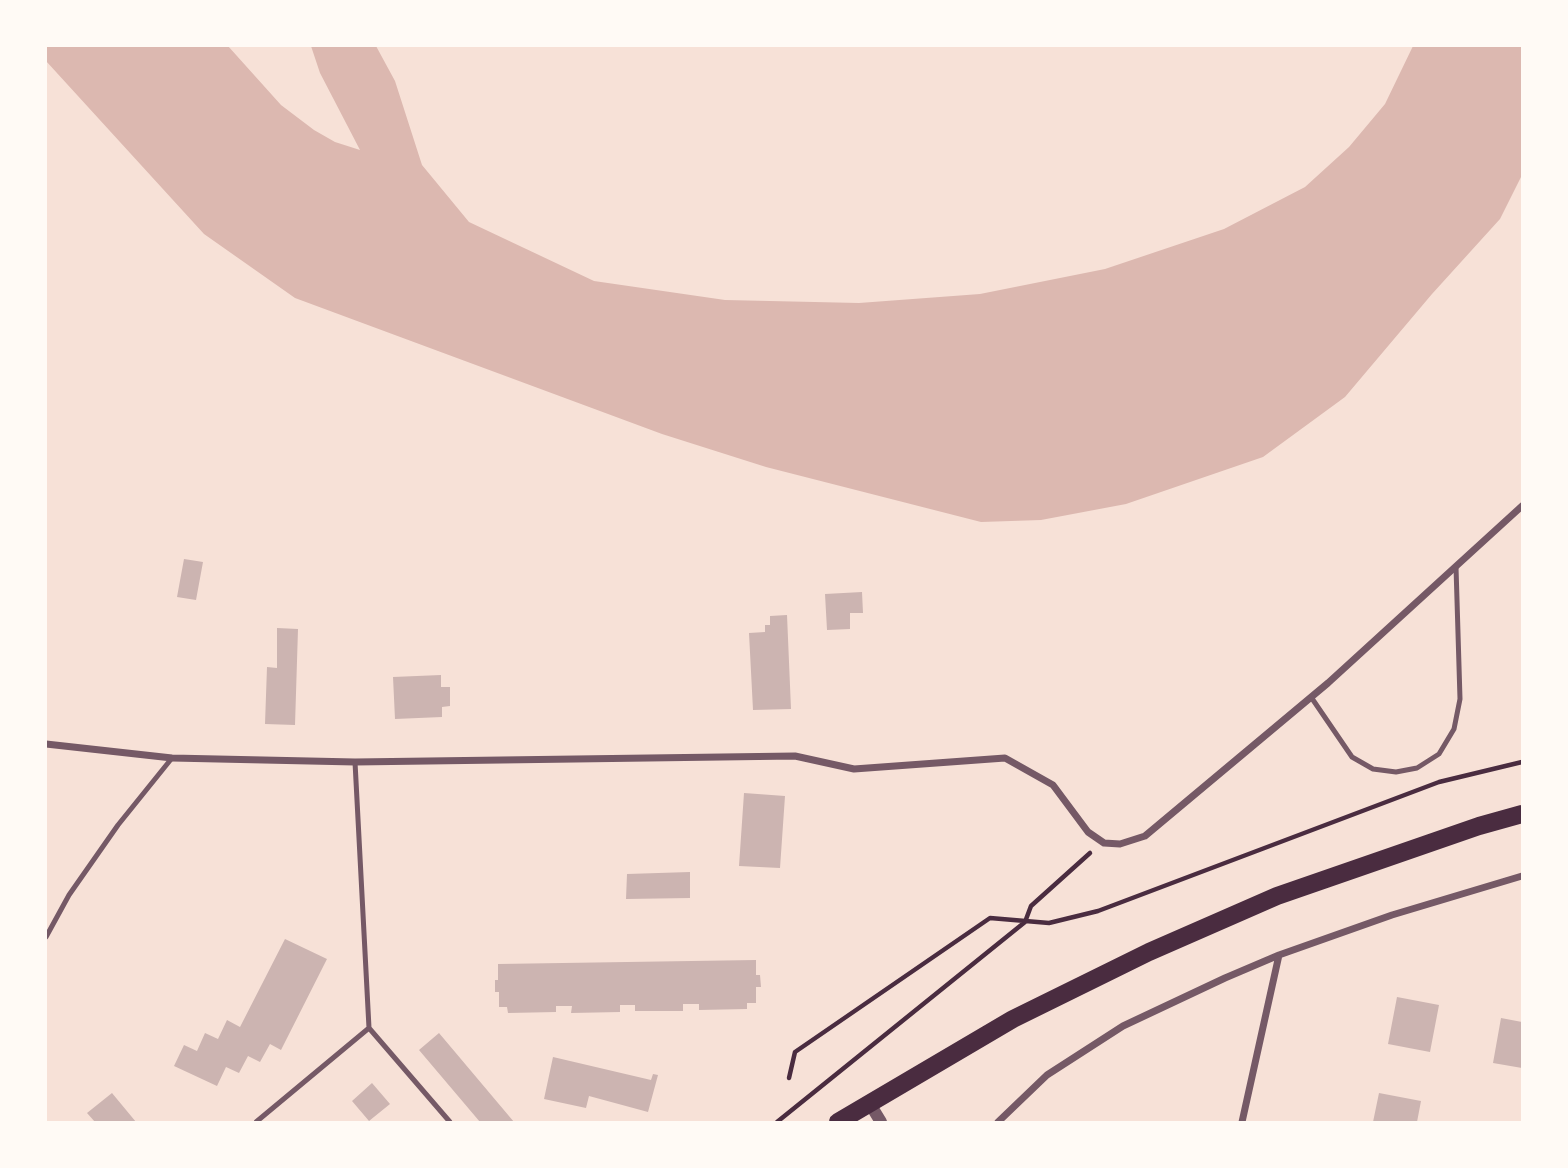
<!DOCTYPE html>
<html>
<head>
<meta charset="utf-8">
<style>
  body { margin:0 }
  #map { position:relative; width:1568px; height:1168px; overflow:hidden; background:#f7e1d7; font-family:Commissioner,sans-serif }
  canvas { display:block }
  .frame { position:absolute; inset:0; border:47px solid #fffaf5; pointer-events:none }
</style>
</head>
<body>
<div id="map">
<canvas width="1568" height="1168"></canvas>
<div class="frame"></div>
</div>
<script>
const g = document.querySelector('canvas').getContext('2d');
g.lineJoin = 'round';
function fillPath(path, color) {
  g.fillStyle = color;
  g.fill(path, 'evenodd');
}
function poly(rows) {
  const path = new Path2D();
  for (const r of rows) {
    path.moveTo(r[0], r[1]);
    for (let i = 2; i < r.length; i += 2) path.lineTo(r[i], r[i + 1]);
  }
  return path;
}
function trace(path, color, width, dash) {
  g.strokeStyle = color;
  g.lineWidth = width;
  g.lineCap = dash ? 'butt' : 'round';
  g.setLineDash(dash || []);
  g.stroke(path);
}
fillPath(poly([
  [46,46,228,46,281,105,314,130,335,142,360,150,320,73,311,46,376,46,395,81,422,165,469,222,594,281,725,300,859,303,980,294,1105,269,1224,229,1305,187,1349,147,1385,104,1413,46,1522,46,1522,175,1500,219,1432,294,1345,397,1263,457,1126,504,1041,520,981,522,766,467,662,434,295,298,204,234,46,61]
]), '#dcb8b0');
fillPath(poly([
  [184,559,203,562,196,600,177,597],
  [862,592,863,613,850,613,850,629,827,630,825,594],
  [787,615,791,709,753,710,749,633,765,632,765,625,770,625,770,616],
  [277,628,298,629,295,725,265,724,267,667,277,668],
  [441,675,441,687,450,687,450,706,442,707,442,717,395,719,393,677],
  [744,793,785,796,780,868,739,866],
  [690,872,690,898,626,899,627,874],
  [285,939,327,959,281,1050,270,1044,260,1062,248,1056,239,1073,226,1067,217,1086,174,1066,184,1045,197,1051,205,1033,218,1039,227,1020,240,1027],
  [756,960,756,975,760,975,761,987,756,987,756,1003,747,1003,747,1009,699,1010,699,1004,683,1004,683,1011,635,1011,635,1005,620,1005,620,1012,571,1013,572,1006,556,1006,556,1012,508,1013,507,1007,499,1007,499,992,495,992,495,980,498,980,498,964],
  [1397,997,1439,1005,1430,1052,1388,1044],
  [1501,1018,1522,1022,1522,1068,1493,1063],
  [439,1033,514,1122,480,1122,419,1050],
  [553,1057,651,1080,653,1074,658,1075,648,1112,589,1096,586,1108,544,1099],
  [372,1083,390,1104,369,1121,352,1101],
  [112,1093,136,1122,95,1122,87,1113],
  [1379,1093,1421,1101,1417,1122,1373,1122]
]), '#ccb4b1');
trace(poly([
  [789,1078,795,1052,990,918,1049,923,1098,911,1439,782,1522,762],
  [777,1122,1025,922,1031,906,1090,853]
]), '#4a2c40', 4.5);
trace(poly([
  [1311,697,1352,757,1373,769,1396,772,1417,768,1439,754,1454,729,1460,699,1456,567],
  [46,937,69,895,118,825,172,758],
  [369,1028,450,1122],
  [256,1122,369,1028,355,762]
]), '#755966', 5);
trace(poly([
  [46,744,172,758,355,762,795,756,854,769,1005,758,1053,785,1088,832,1104,843,1120,844,1145,836,1328,683,1522,506],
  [998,1122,1047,1075,1123,1026,1225,978,1279,955,1392,915,1522,876],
  [1242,1122,1279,955]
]), '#755966', 7);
trace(poly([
  [870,1104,881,1122]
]), '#755966', 12);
trace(poly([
  [838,1122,1013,1019,1149,952,1277,896,1479,826,1522,814]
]), '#4a2c40', 18);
</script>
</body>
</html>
